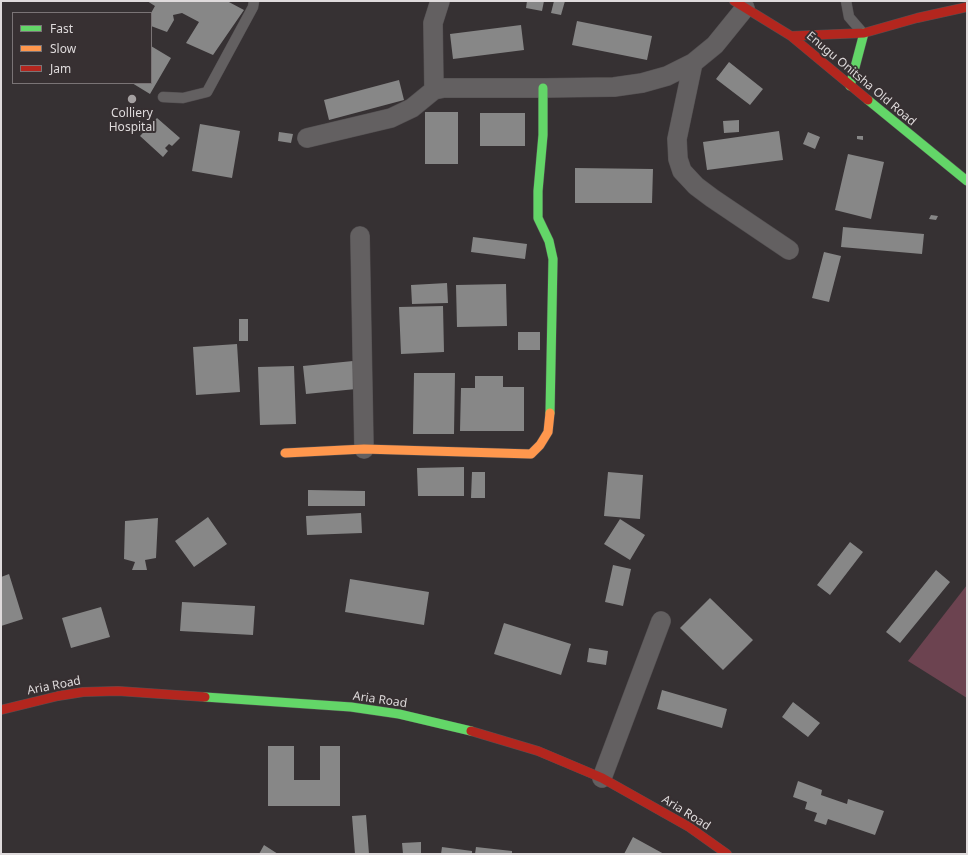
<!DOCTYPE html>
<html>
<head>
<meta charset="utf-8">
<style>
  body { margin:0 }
  #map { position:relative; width:968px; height:855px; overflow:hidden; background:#363133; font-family:"Noto Sans",sans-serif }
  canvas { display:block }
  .frame { position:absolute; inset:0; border:2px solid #dfdbdc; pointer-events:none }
  .legend { position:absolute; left:12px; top:12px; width:140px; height:72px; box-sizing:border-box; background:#373032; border:1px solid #7a7476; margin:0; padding:5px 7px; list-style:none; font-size:12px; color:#dfdbdc }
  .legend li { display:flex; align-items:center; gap:8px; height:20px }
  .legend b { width:20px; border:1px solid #7a7476 }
</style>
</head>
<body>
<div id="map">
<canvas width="968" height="855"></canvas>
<div class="frame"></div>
<ul class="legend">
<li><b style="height:5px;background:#63d668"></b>Fast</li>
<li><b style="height:5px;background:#ff974d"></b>Slow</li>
<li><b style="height:5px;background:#b3261e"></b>Jam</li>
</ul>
</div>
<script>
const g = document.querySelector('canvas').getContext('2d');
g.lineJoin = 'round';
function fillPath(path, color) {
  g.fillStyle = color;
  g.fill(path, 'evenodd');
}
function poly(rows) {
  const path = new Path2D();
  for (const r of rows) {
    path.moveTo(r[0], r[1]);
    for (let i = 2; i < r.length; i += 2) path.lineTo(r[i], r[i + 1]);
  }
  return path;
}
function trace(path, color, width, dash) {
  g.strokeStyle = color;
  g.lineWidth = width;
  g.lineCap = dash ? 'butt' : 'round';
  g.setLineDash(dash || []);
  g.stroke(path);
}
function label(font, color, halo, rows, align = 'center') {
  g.font = font + ' "Noto Sans",sans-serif';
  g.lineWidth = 4;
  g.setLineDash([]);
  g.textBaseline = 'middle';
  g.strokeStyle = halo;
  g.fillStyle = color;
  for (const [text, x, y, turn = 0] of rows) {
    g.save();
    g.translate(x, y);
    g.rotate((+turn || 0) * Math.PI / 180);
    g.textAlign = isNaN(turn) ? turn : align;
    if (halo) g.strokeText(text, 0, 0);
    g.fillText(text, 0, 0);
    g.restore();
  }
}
fillPath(poly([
  [967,585,967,698,908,661]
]), '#6c4350');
fillPath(poly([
  [147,1,227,1,244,10,213,55,186,43,199,22,182,13,173,15,174,20,167,32,151,26,151,13,155,6],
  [527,1,544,1,542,11,526,8],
  [554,1,565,1,561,15,551,13],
  [577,21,652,36,647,60,572,45],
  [521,25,524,50,453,59,450,34],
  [151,46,171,58,150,94,132,83,151,83],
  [729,62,763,89,750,105,716,79],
  [399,80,404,100,329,120,324,100],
  [425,112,458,112,458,164,425,164],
  [480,113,525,113,525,146,480,146],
  [157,118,180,138,172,146,169,144,165,148,168,151,163,157,140,136],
  [739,120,739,132,724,133,723,121],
  [200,124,240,131,232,178,192,171],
  [779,131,783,160,707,170,703,142],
  [279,132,293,134,291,143,278,141],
  [808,132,820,137,815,149,803,144],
  [857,136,863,136,863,140,857,139],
  [848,154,884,162,871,219,835,210],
  [575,168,653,169,652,203,575,203],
  [931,215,938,216,936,220,929,219],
  [843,227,924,234,922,254,841,247],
  [473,237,527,244,525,259,471,252],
  [824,252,841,256,829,302,812,298],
  [447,283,448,303,412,304,411,285],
  [506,284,507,326,457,327,456,285],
  [443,306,444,352,401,354,399,307],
  [239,319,248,319,248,341,239,341],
  [518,332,540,332,540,350,518,350],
  [237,344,240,392,196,395,193,347],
  [353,361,356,389,306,394,303,366],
  [294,366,296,424,260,425,258,367],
  [414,373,455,373,454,434,413,434],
  [475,376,503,376,503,387,524,387,524,431,460,431,461,388,475,388],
  [464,467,464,496,418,496,417,468],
  [472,472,485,472,485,498,471,498],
  [608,472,643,475,640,519,604,516],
  [308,490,365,491,365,506,308,506],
  [361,513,362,533,307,535,306,516],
  [208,517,227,544,194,567,175,541],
  [158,518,156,558,145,560,147,570,132,570,135,562,124,559,125,521],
  [620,519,645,535,630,560,604,544],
  [850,542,863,552,830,595,817,585],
  [613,565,631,569,623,606,605,602],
  [936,570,950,582,900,643,886,632],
  [9,574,23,619,1,626,1,577],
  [350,579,429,592,424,625,345,612],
  [710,598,753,640,723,670,680,628],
  [182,602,255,606,253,635,180,631],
  [101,607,110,637,71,648,62,618],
  [504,623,571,644,561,675,494,654],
  [589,648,608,651,606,665,587,662],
  [662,690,727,709,722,728,657,709],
  [793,702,820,723,808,737,782,717],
  [268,746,294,746,294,780,320,780,320,746,340,746,340,806,268,806],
  [798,781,822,790,821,795,847,804,848,799,884,811,875,835,828,819,826,825,814,821,817,813,805,809,807,802,793,797],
  [366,815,369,854,355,854,352,816],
  [633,837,664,854,624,854],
  [421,842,421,854,403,854,402,843],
  [264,845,278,854,259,854],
  [442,847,472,851,472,854,441,854],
  [476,847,512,851,512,854,475,854]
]), '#878787');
const lane = poly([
  [846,1,849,17,862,32],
  [163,97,183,98,207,92,253,7,254,1]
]);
const street = poly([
  [693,63,677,139,678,159,682,171,696,186,712,198,789,250],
  [434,90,433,23,440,1],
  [307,138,391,118,412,108,434,90,444,88,543,88,614,87,642,83,667,76,693,63,715,45,745,8],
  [360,236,364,449],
  [602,778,661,621]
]);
const fast = poly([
  [850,86,864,33],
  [543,88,543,135,538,191,538,218,549,241,553,259,550,413],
  [868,100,967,181],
  [205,697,351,707,399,714,471,731]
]);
const slow = poly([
  [285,453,364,449,531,454,540,445,548,432,550,413]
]);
const jam = poly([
  [734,1,791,36,868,100],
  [791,36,864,33,917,18,967,7],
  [1,710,58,696,83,692,118,691,205,697],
  [471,731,538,751,602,778,689,827,727,854]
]);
trace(lane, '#545052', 11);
trace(street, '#545052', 20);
trace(fast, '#545052', 10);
trace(slow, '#545052', 10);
trace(jam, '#545052', 10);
trace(lane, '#636061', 10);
trace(street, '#636061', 19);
trace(fast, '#63d668', 9);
trace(slow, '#ff974d', 9);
trace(jam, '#b3261e', 9);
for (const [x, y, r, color] of [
  [132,99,5,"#a4a0a1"]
]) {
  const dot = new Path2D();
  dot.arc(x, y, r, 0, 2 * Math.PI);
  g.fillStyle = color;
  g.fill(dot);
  trace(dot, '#373032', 1.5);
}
label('12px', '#dfdbdc', '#373032', [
  ["Enugu Onitsha Old Road",861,79,40],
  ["Aria Road",54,686,-11],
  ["Aria Road",380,700,8],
  ["Aria Road",686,813,32]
]);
label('12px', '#dfdbdc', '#373032', [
  ["Colliery",132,114],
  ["Hospital",132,128]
]);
</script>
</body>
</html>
